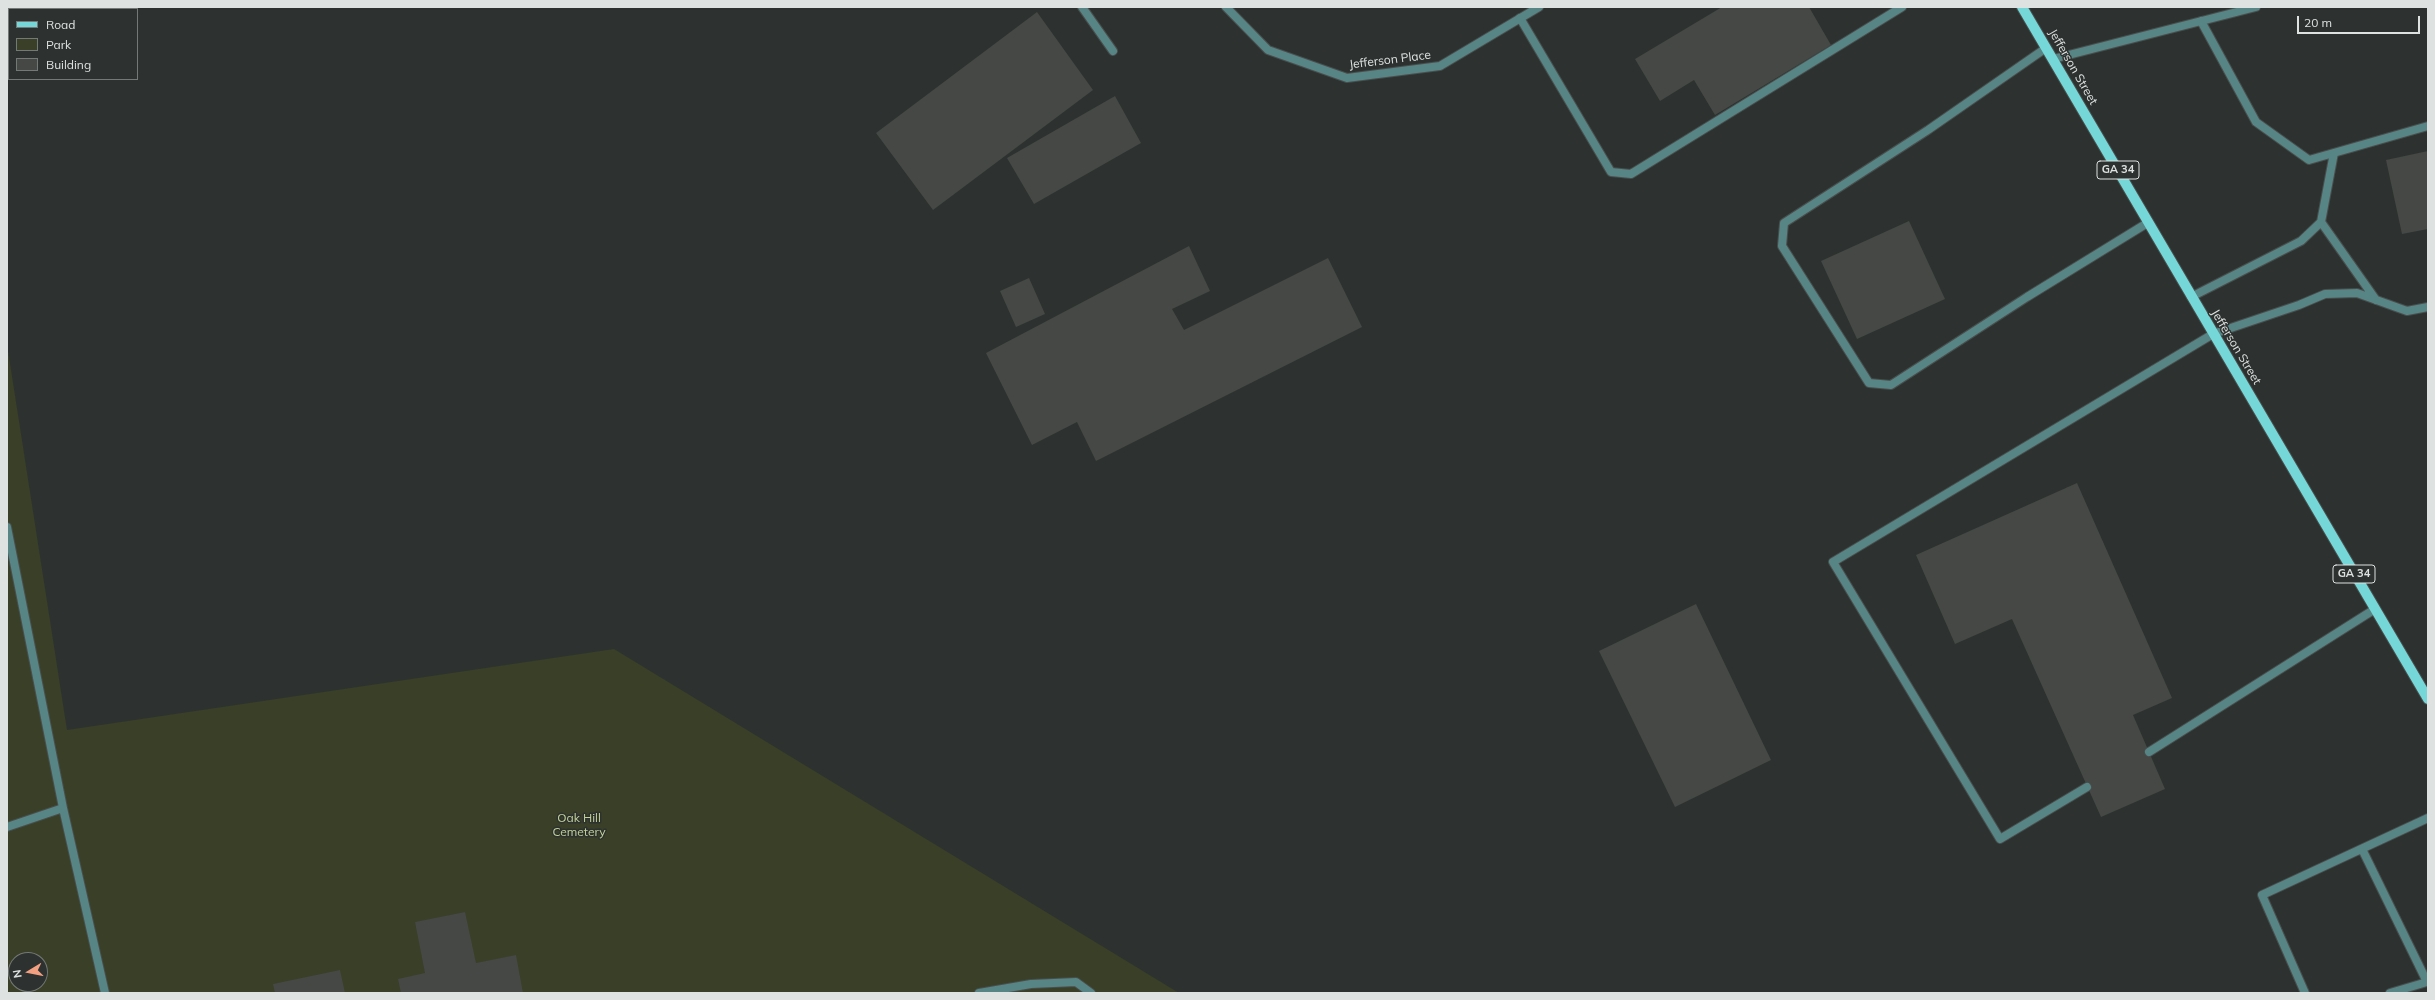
<!DOCTYPE html>
<html>
<head>
<meta charset="utf-8">
<style>
  body { margin:0 }
  #map { position:relative; width:2435px; height:1000px; overflow:hidden; background:#2d3230; font-family:Mulish,sans-serif }
  canvas { display:block }
  .frame { position:absolute; inset:0; border:8px solid #dee2e0; pointer-events:none }
  .legend { position:absolute; left:8px; top:8px; width:130px; height:72px; box-sizing:border-box; background:#2d3230; border:1px solid #747876; margin:0; padding:5px 7px; list-style:none; font-size:12px; color:#dee2e0 }
  .legend li { display:flex; align-items:center; gap:8px; height:20px }
  .legend b { width:20px; border:1px solid #747876 }
  .north { position:absolute; left:8px; top:952px; width:40px; height:40px; box-sizing:border-box; background:#2d3230; border:1px solid #747876; border-radius:50%; rotate:260deg; font-size:11px; font-weight:700; line-height:16px; text-align:center; color:#dee2e0 }
  .north::after { content:''; display:block; margin:auto; width:14px; height:18px; background:#f2a081; clip-path:polygon(50% 0,100% 100%,50% 72%,0 100%) }
  .scale { position:absolute; left:2297px; top:16px; width:123px; height:18px; box-sizing:border-box; border:2px solid #dee2e0; border-top:0; padding-left:5px; font-size:12px; line-height:14px; white-space:nowrap; color:#dee2e0; -webkit-text-stroke:3px #2d3230; paint-order:stroke }
</style>
</head>
<body>
<div id="map">
<canvas width="2435" height="1000"></canvas>
<div class="frame"></div>
<ul class="legend">
<li><b style="height:5px;background:#75d7d8"></b>Road</li>
<li><b style="height:11px;background:#3a3f27"></b>Park</li>
<li><b style="height:11px;background:#454844"></b>Building</li>
</ul>
<div class="north">N</div>
<div class="scale">20 m</div>
</div>
<script>
const g = document.querySelector('canvas').getContext('2d');
g.lineJoin = 'round';
function fillPath(path, color) {
  g.fillStyle = color;
  g.fill(path, 'evenodd');
}
function poly(rows) {
  const path = new Path2D();
  for (const r of rows) {
    path.moveTo(r[0], r[1]);
    for (let i = 2; i < r.length; i += 2) path.lineTo(r[i], r[i + 1]);
  }
  return path;
}
function trace(path, color, width, dash) {
  g.strokeStyle = color;
  g.lineWidth = width;
  g.lineCap = dash ? 'butt' : 'round';
  g.setLineDash(dash || []);
  g.stroke(path);
}
function label(font, color, halo, rows, align = 'center') {
  g.font = font + ' Mulish,sans-serif';
  g.lineWidth = 3;
  g.setLineDash([]);
  g.textBaseline = 'middle';
  g.strokeStyle = halo;
  g.fillStyle = color;
  for (const [text, x, y, turn = 0] of rows) {
    g.save();
    g.translate(x, y);
    g.rotate((+turn || 0) * Math.PI / 180);
    g.textAlign = isNaN(turn) ? turn : align;
    if (halo) g.strokeText(text, 0, 0);
    g.fillText(text, 0, 0);
    g.restore();
  }
}
fillPath(poly([
  [7,344,67,730,614,649,1179,993,7,993],
  [16,960,40,960,40,984,16,984]
]), '#3a3f27');
fillPath(poly([
  [1722,7,1809,7,1831,45,1715,115,1694,80,1660,101,1635,59],
  [1037,12,1093,90,933,210,876,133],
  [1115,96,1141,143,1034,204,1007,158],
  [2428,151,2428,229,2402,234,2386,160],
  [1909,221,1945,299,1857,339,1821,261],
  [1189,246,1210,291,1172,309,1184,330,1328,258,1362,327,1096,461,1077,422,1032,445,986,353],
  [1029,278,1045,314,1016,327,1000,291],
  [2077,483,2172,698,2133,715,2165,789,2101,817,2012,619,1955,644,1916,555],
  [1696,604,1771,760,1675,807,1599,651],
  [465,912,476,963,516,955,523,993,401,993,398,979,425,973,415,922],
  [340,970,345,993,275,993,273,984]
]), '#454844');
const lane = poly([
  [1082,7,1113,51],
  [1520,18,1611,172,1631,174,1902,7],
  [2201,21,2256,122,2309,160,2428,126],
  [2046,48,1928,130,1784,223,1782,246,1869,383,1891,385,2027,297,2149,222],
  [2053,59,2256,7],
  [2321,222,2376,300],
  [2191,297,2301,241,2321,222,2334,153],
  [7,527,63,808,105,993],
  [2149,752,2375,609],
  [2087,787,2000,839,1833,562,2213,334,2299,305,2325,294,2357,293,2407,311,2428,307],
  [7,827,63,808],
  [2362,849,2427,982,2390,993],
  [979,993,1031,984,1076,982,1091,993],
  [2305,993,2262,895,2428,818]
]);
const street = poly([
  [1226,7,1268,50,1347,78,1440,66,1539,7]
]);
const primary = poly([
  [2022,7,2428,699]
]);
trace(lane, '#494e4c', 10);
trace(street, '#494e4c', 10);
trace(primary, '#494e4c', 12);
trace(lane, '#578484', 8);
trace(street, '#578484', 8);
trace(primary, '#75d7d8', 10);
for (const [x, y, w] of [
  [2118,170,42],
  [2354,574,42]
]) {
  const box = new Path2D();
  box.roundRect(x - w / 2, y - 9, w, 18, 3);
  g.fillStyle = '#2d3230';
  g.fill(box);
  trace(box, '#dee2e0', 1);
}
label('bold 11px', '#dee2e0', null, [
  ["GA 34",2118,170],
  ["GA 34",2354,574]
]);
label('12px', '#dee2e0', '#2d3230', [
  ["Jefferson Place",1390,60,-7],
  ["Jefferson Street",2073,67,60],
  ["Jefferson Street",2236,347,59]
]);
label('12px', '#c4d298', '#2d3230', [
  ["Oak Hill",579,818],
  ["Cemetery",579,832]
]);
</script>
</body>
</html>
